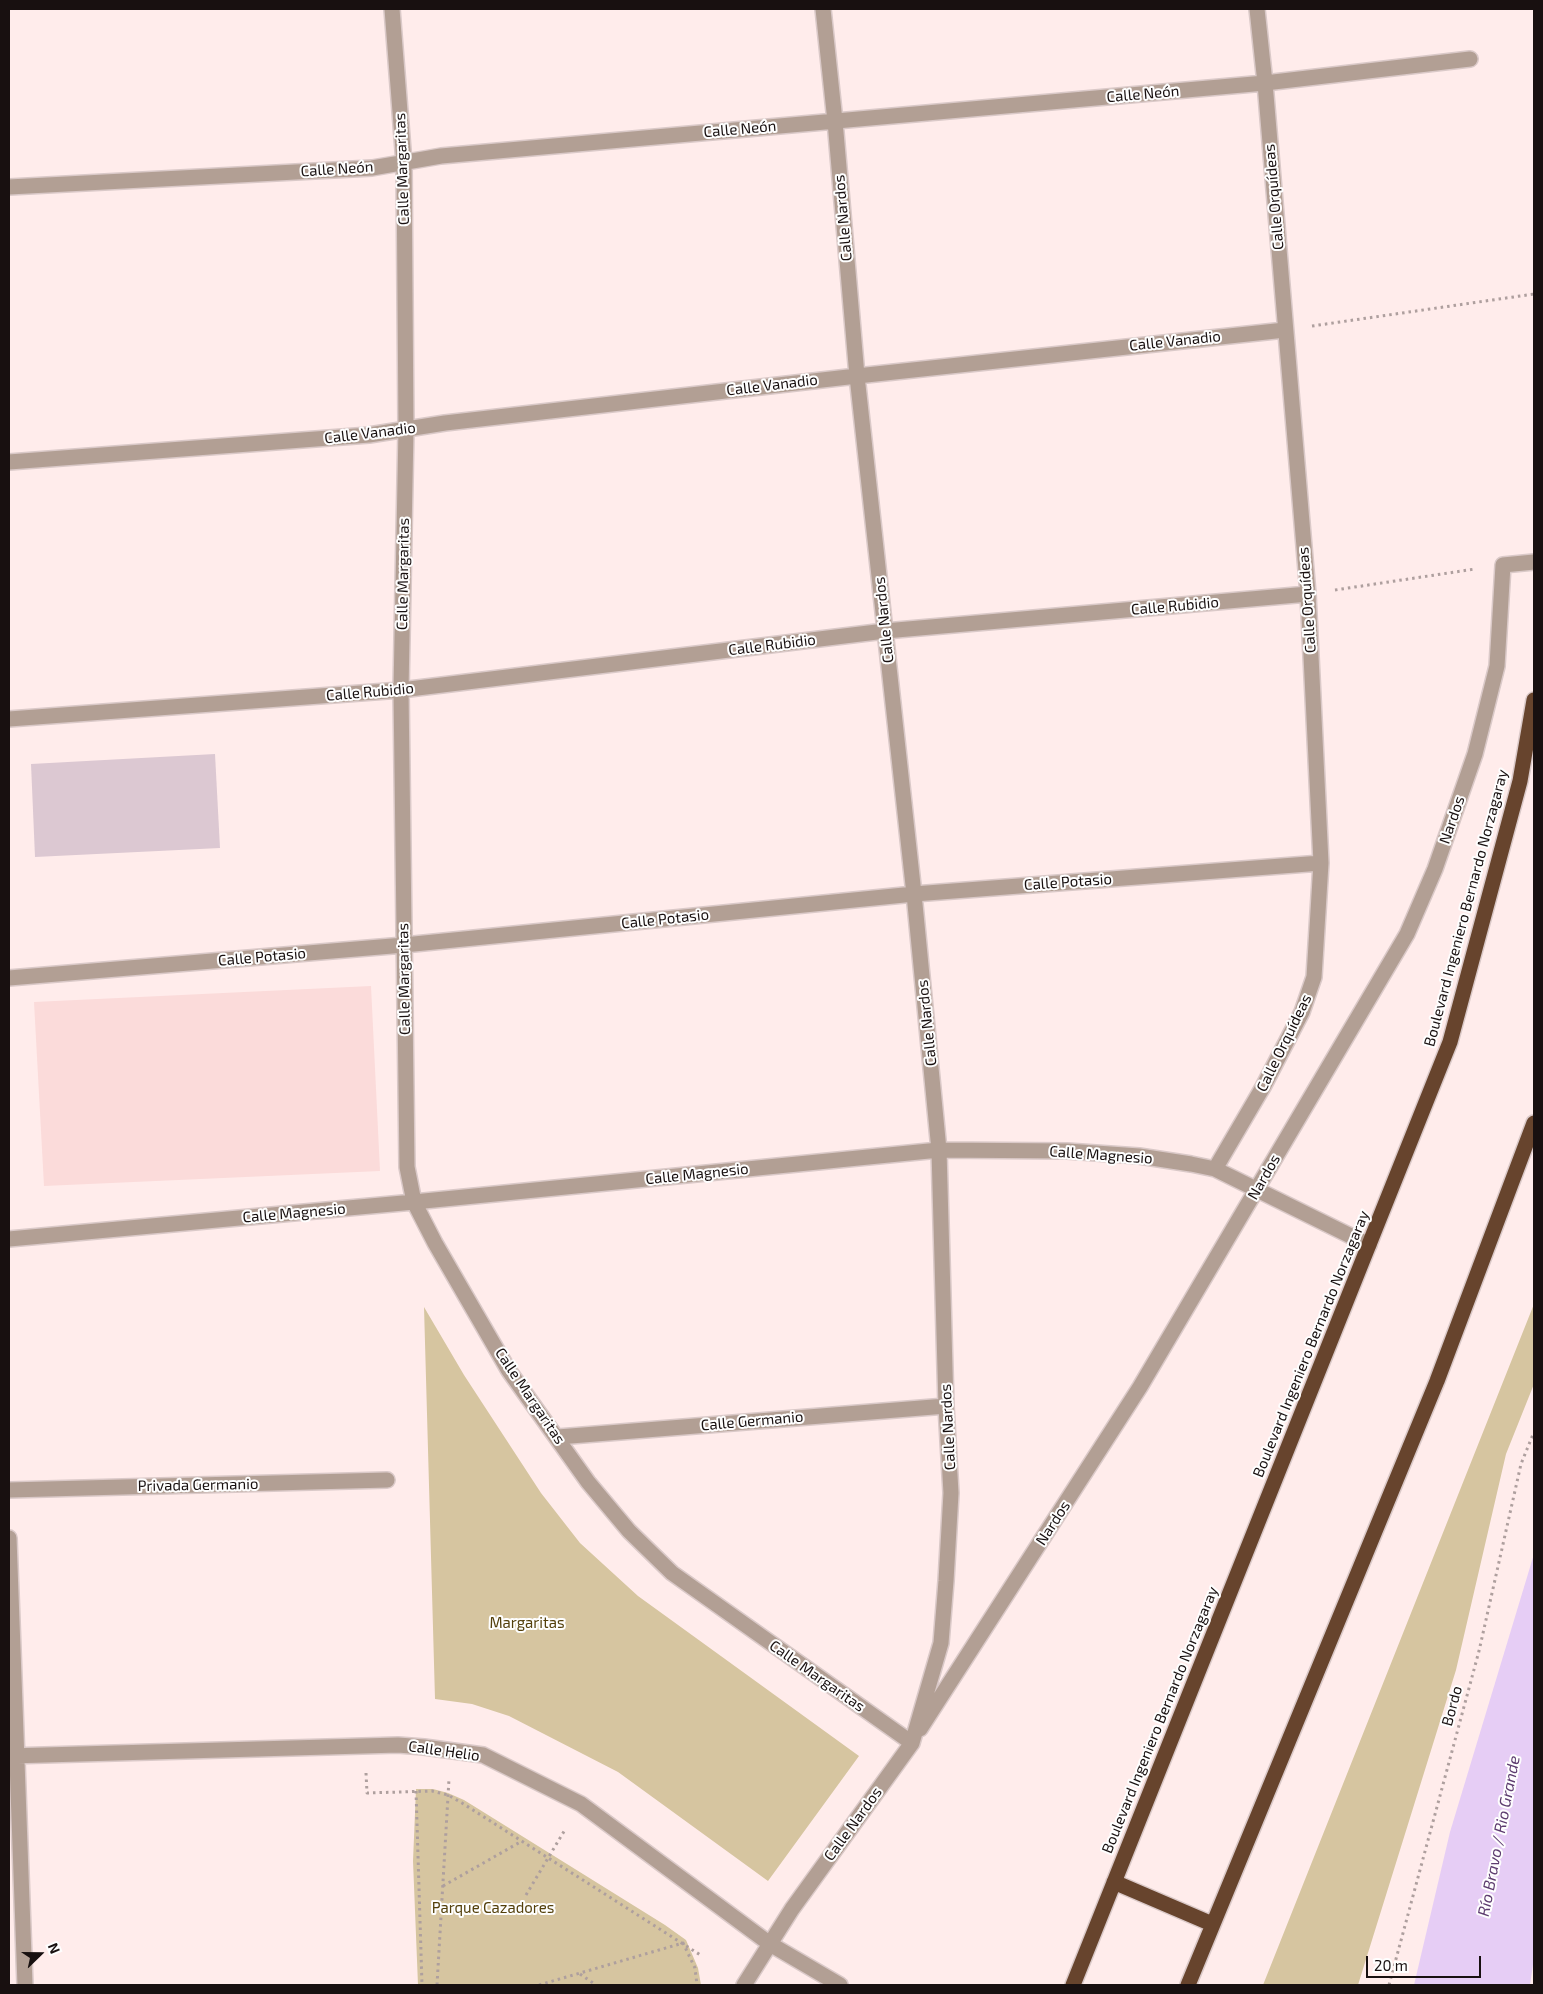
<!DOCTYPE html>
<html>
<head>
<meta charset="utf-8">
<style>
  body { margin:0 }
  #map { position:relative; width:1543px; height:1994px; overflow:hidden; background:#ffeceb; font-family:"Exo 2",sans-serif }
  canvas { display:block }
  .frame { position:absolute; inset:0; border:10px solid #181010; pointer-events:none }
  .north { position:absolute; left:15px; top:1929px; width:50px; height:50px; -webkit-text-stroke:4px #fefefe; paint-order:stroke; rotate:68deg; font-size:14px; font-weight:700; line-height:20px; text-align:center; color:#181010 }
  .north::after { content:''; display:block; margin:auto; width:18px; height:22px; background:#181010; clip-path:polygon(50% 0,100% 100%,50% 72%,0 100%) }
  .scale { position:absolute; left:1366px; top:1956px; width:115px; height:22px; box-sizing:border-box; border:2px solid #181010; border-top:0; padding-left:6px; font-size:15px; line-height:18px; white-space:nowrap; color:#181010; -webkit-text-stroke:4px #fefefe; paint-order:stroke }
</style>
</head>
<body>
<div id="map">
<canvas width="1543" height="1994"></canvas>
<div class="frame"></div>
<div class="north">N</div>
<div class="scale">20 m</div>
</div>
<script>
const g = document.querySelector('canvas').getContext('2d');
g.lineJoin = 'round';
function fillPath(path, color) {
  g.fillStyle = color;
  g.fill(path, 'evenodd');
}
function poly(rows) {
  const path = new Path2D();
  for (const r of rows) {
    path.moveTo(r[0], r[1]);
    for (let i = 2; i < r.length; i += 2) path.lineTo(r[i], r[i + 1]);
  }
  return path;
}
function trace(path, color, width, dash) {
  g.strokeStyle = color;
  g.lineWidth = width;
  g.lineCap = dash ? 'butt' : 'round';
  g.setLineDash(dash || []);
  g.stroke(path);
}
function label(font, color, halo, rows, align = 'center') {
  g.font = font + ' "Exo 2",sans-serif';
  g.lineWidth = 4;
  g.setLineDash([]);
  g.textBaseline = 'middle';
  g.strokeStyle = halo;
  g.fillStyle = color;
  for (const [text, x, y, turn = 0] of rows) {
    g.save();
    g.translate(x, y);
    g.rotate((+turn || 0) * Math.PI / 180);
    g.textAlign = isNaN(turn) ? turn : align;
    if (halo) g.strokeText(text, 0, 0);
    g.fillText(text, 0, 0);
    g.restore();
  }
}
fillPath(poly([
  [371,986,380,1171,44,1186,34,1002]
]), '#fbdbda');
fillPath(poly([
  [1534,1304,1534,1384,1506,1454,1456,1670,1358,1985,1263,1985],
  [424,1307,464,1375,541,1493,580,1543,638,1596,859,1756,768,1881,618,1772,509,1716,472,1704,435,1699],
  [416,1789,433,1789,448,1793,464,1800,665,1925,686,1940,698,1968,701,1985,418,1985,413,1861]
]), '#d6c5a0');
fillPath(poly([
  [1534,1554,1534,1958,1530,1985,1414,1985,1450,1832]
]), '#e6cdf5');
fillPath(poly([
  [215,754,220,848,35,857,31,764]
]), '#dcc8d2');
const minor = poly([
  [392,9,404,163,406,429,401,690,407,1167,414,1202,435,1243,509,1371,588,1482,629,1531,672,1573,912,1743],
  [9,187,372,168,441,156,1265,83,1470,59],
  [9,462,369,435,445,423,857,376,1285,330],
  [9,719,401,690,885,631,1308,594],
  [9,978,404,945,914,894,1321,863],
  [1215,1169,1263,1087,1302,1012,1314,977,1321,863,1308,594,1265,83,1257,9],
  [9,1239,414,1202,939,1150,1067,1151,1139,1156,1191,1164,1215,1169,1369,1245],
  [558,1437,946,1406],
  [9,1490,387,1480],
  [9,1538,25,1985],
  [920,1729,1140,1387,1407,934,1435,869,1475,754,1497,666,1503,565,1534,562],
  [9,1756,398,1745,424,1747,483,1755,581,1804,770,1944,840,1985],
  [744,1985,792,1909,912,1743,941,1643,946,1581,951,1493,946,1406,939,1150,914,894,857,376,835,121,823,9]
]);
const highway = poly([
  [1114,1882,1212,1924],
  [1073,1985,1450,1042,1520,781,1534,700],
  [1188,1985,1437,1381,1534,1123]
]);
trace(minor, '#dac9c8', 18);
trace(highway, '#dac9c8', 18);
trace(poly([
  [1312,326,1534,294],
  [1335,590,1475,569],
  [366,1773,367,1793,432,1791,448,1795,462,1803,702,1956],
  [416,1791,422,1985],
  [443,1886,522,1841],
  [526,1895,566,1828],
  [580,1974,596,1985],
  [437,1985,449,1779],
  [539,1985,683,1943,695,1968,697,1985],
  [1389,1985,1479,1651,1521,1464,1534,1432]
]), '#ae9f9e', 3, [2.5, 4]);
trace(minor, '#b29f94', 15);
trace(highway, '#67442d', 15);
label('15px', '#181010', '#fefefe', [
  ["Calle Neón",1143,94,-5],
  ["Calle Neón",740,129,-5],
  ["Calle Neón",337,169,-4],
  ["Calle Margaritas",402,169,-92],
  ["Calle Orquídeas",1274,197,-95],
  ["Calle Nardos",843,218,-95],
  ["Calle Vanadio",1175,341,-6],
  ["Calle Vanadio",772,385,-7],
  ["Calle Vanadio",370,433,-7],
  ["Calle Margaritas",403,574,-89],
  ["Calle Orquídeas",1307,600,-94],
  ["Calle Rubidio",1175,606,-5],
  ["Calle Nardos",884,620,-96],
  ["Calle Rubidio",772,645,-7],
  ["Calle Rubidio",370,692,-5],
  ["Nardos",1452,820,-71],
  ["Calle Potasio",1068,882,-4],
  ["Boulevard Ingeniero Bernardo Norzagaray",1466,908,-75],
  ["Calle Potasio",665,919,-6],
  ["Calle Potasio",262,957,-5],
  ["Calle Margaritas",404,979,-91],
  ["Calle Nardos",927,1023,-96],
  ["Calle Orquídeas",1284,1043,-64],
  ["Calle Magnesio",1101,1155,4],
  ["Calle Magnesio",697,1174,-6],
  ["Nardos",1264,1177,-60],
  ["Calle Magnesio",294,1213,-5],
  ["Boulevard Ingeniero Bernardo Norzagaray",1311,1344,-68],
  ["Calle Margaritas",530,1396,56],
  ["Calle Germanio",752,1421,-5],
  ["Calle Nardos",948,1427,-93],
  ["Privada Germanio",198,1485,-1],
  ["Nardos",1053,1523,-57],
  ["Calle Margaritas",817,1676,35],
  ["Bordo",1452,1706,-75],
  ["Boulevard Ingeniero Bernardo Norzagaray",1160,1720,-68],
  ["Calle Helio",444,1751,8],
  ["Calle Nardos",853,1824,-54]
]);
label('15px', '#533f0a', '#fefefe', [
  ["Margaritas",527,1623],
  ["Parque Cazadores",493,1908]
]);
label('italic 16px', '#5e3d70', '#fefefe', [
  ["Río Bravo / Rio Grande",1499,1836,-79]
]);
</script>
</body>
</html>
